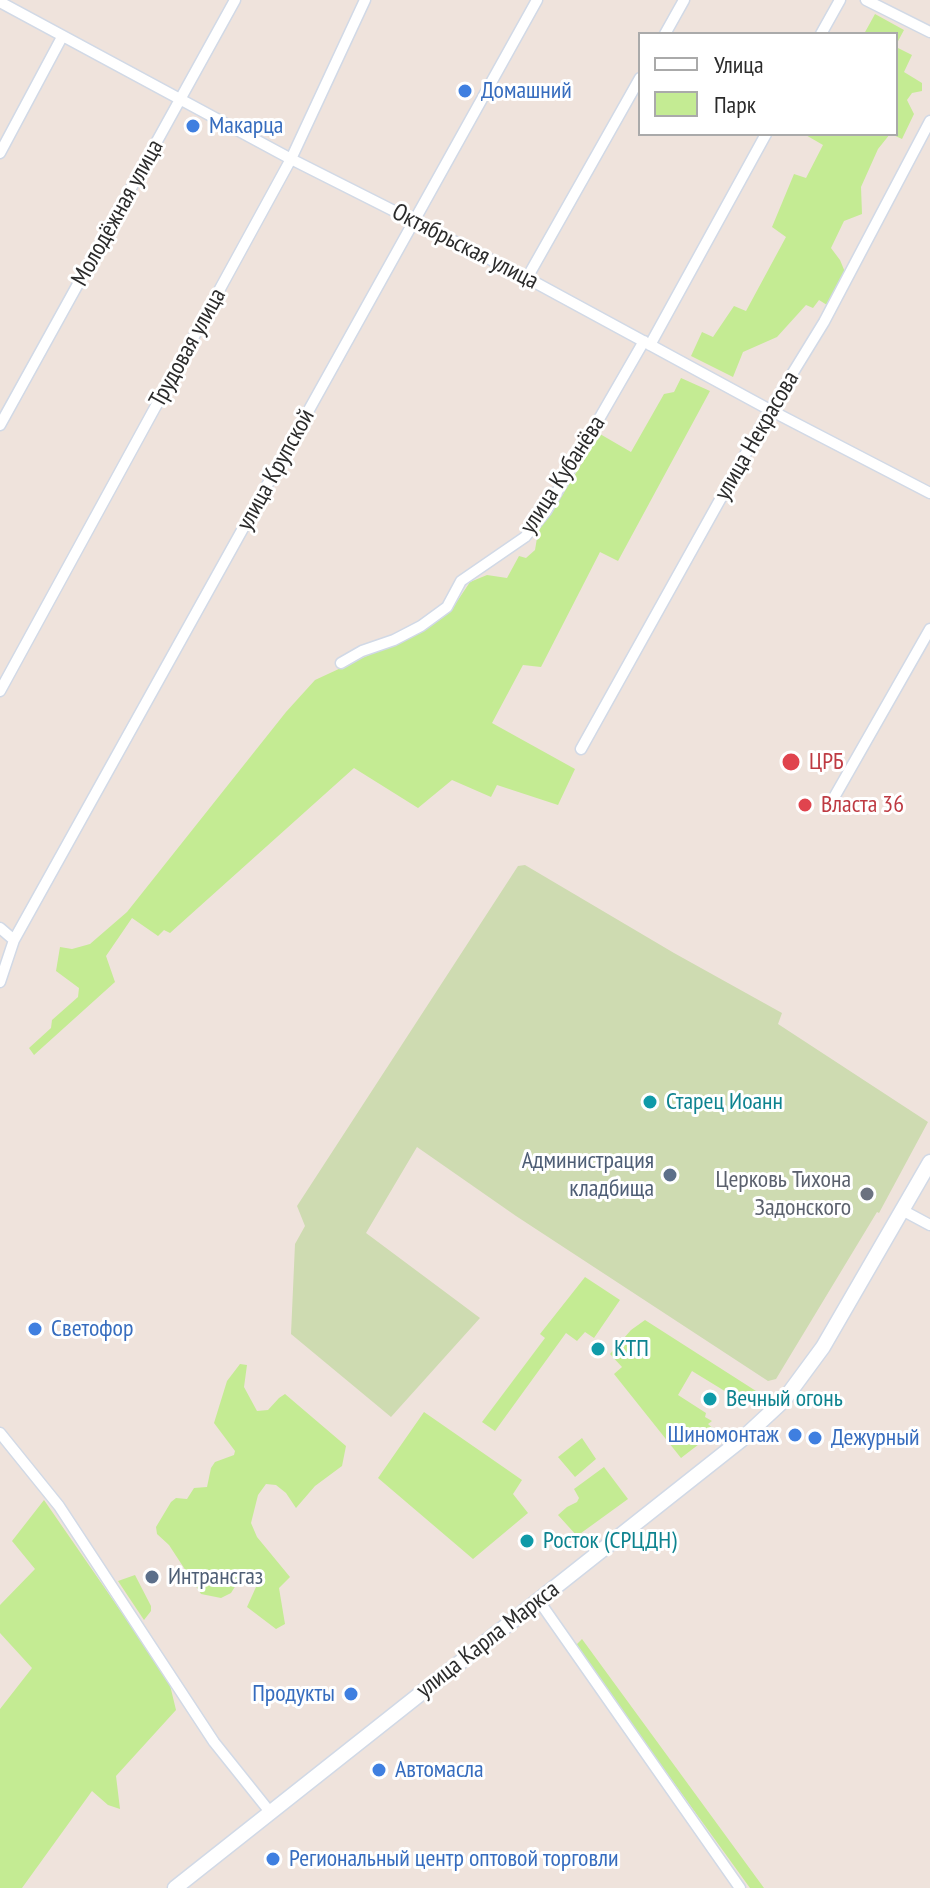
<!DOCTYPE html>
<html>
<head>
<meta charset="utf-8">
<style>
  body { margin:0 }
  #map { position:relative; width:930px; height:1888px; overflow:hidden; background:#efe3dc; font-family:"PT Sans Narrow",sans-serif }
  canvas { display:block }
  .legend { position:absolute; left:638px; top:32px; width:260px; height:104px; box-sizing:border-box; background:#fff; border:2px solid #aaa; margin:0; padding:10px 14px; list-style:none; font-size:24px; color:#2b2b2b }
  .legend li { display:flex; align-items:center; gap:16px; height:40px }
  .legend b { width:40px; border:2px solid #aaa }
</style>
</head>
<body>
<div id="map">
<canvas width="930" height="1888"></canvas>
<ul class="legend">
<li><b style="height:10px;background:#fff"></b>Улица</li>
<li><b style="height:22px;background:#c4eb93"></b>Парк</li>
</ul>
</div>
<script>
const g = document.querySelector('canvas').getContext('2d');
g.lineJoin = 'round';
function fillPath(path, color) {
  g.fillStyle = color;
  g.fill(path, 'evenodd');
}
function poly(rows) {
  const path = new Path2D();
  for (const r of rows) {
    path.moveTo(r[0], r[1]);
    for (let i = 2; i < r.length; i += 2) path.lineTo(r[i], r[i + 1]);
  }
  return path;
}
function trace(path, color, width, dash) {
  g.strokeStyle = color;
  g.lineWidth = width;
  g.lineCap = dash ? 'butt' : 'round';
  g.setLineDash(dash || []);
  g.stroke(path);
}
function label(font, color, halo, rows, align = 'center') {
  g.font = font + ' "PT Sans Narrow",sans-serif';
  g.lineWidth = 6;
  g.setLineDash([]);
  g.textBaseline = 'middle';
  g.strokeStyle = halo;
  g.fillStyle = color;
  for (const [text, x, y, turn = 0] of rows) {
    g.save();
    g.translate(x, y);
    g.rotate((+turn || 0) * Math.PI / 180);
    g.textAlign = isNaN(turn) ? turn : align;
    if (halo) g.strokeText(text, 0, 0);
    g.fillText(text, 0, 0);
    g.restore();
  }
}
fillPath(poly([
  [875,14,904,30,896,45,896,34,864,34],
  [896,47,912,55,904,72,922,83,922,91,912,93,907,100,914,114,902,139,891,134,896,134],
  [804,134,890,134,878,149,861,187,862,214,844,221,831,248,840,260,845,272,827,305,819,300,813,308,806,305,777,337,743,352,733,377,691,356,702,332,713,337,734,306,746,311,786,237,772,227,794,174,806,178,823,145],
  [681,378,710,391,618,561,600,552,541,667,523,665,492,723,575,769,558,805,497,785,491,797,452,780,418,808,354,768,170,933,164,930,158,936,132,918,106,956,115,982,34,1055,29,1048,51,1028,52,1020,78,997,79,988,56,971,60,947,72,949,90,944,127,912,286,712,315,680,423,630,452,609,470,582,487,575,507,578,519,556,526,558,535,550,537,538,534,532,550,515,600,434,631,452,664,394,674,392],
  [585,1277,620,1300,594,1338,585,1332,577,1341,566,1333,495,1431,482,1422,545,1338,540,1334],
  [645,1320,756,1391,756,1396,745,1406,741,1401,692,1371,678,1395,706,1413,705,1417,712,1421,708,1424,716,1431,681,1458,614,1374,622,1367,610,1354,631,1330],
  [240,1364,247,1365,244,1387,257,1411,268,1410,279,1398,285,1394,346,1446,342,1466,315,1486,296,1508,286,1493,276,1485,266,1484,258,1495,251,1523,257,1537,290,1577,279,1588,285,1624,276,1629,247,1607,256,1587,246,1580,236,1585,231,1593,221,1598,201,1594,169,1545,157,1534,156,1527,171,1502,176,1498,187,1499,194,1488,207,1487,211,1468,215,1462,234,1455,235,1451,214,1423,227,1381],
  [424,1412,522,1480,513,1494,528,1513,473,1559,378,1478],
  [582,1438,596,1459,575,1477,558,1457],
  [604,1467,628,1499,577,1536,558,1515,567,1507,577,1502,579,1498,574,1489],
  [44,1500,169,1681,176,1710,116,1776,120,1809,108,1805,92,1791,22,1888,0,1888,0,1709,32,1668,0,1633,0,1605,35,1569,12,1541],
  [135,1575,151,1606,151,1611,144,1620,118,1581],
  [582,1639,764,1888,750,1888,575,1646]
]), '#c4eb93');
fillPath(poly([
  [525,865,674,953,782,1013,778,1024,928,1122,879,1213,877,1212,776,1379,768,1381,516,1216,417,1147,366,1233,480,1318,391,1417,291,1334,295,1244,305,1226,297,1206,518,866]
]), '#cedbb1');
const minor = poly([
  [866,0,930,32],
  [0,2,291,159,527,278,770,410,930,493],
  [665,34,684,0],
  [821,34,840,0],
  [0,153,62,37],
  [527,278,640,78],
  [650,345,766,134],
  [0,425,235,0],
  [341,663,362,651,394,640,421,626,447,607,461,581,525,537,546,511,644,341],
  [0,691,291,159,365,0],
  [581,749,770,410,824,322,930,121],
  [832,801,930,629],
  [0,928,14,940],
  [0,982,14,940,537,0],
  [902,1210,930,1225],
  [0,1433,59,1506,214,1742,270,1812],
  [539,1601,740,1888]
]);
const secondary = poly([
  [175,1888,741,1440,784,1400,823,1347,930,1162]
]);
trace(minor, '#d1d9e6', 13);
trace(secondary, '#d1d9e6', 17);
trace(minor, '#fff', 10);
trace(secondary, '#fff', 14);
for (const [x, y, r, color] of [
  [465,91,8,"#3f7fe0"],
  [193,126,8,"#3f7fe0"],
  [791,762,10,"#e0444e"],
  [805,805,8,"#e0444e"],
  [650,1102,8,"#0f9aa8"],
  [670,1175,8,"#5c6f8a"],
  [867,1194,8,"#6b7280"],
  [35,1329,8,"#3f7fe0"],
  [598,1349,8,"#0f9aa8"],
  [710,1399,8,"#0f9aa8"],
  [795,1435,8,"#3f7fe0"],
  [815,1438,8,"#3f7fe0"],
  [527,1541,8,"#0f9aa8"],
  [152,1577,8,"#5c6f8a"],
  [351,1694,8,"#3f7fe0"],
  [379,1770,8,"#3f7fe0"],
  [273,1859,8,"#3f7fe0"]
]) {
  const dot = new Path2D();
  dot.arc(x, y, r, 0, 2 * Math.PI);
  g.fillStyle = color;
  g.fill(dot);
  trace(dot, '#fff', 3);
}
label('24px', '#366cbe', '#fff', [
  ["Домашний",481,91],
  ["Макарца",209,126],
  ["Светофор",51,1329],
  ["Шиномонтаж",779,1435,"right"],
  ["Дежурный",831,1438],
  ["Продукты",335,1694,"right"],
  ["Автомасла",395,1770],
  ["Региональный центр оптовой торговли",289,1859]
], 'left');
label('24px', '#2b2b2b', '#fff', [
  ["Молодёжная улица",118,213,-61],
  ["Октябрьская улица",465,247,27],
  ["Трудовая улица",188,348,-61],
  ["улица Некрасова",757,436,-60],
  ["улица Крупской",276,470,-61],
  ["улица Кубанёва",563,475,-57],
  ["улица Карла Маркса",488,1640,-38]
]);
label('24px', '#be3a42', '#fff', [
  ["ЦРБ",809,762],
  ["Власта 36",821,805]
], 'left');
label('24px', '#0d838f', '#fff', [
  ["Старец Иоанн",666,1102],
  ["КТП",614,1349],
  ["Вечный огонь",726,1399],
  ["Росток (СРЦДН)",543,1541]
], 'left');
label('24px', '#4e5e75', '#fff', [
  ["Администрация",654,1161],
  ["кладбища",654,1189],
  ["Интрансгаз",168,1577,"left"]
], 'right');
label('24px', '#5b616d', '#fff', [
  ["Церковь Тихона",851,1180],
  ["Задонского",851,1208]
], 'right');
</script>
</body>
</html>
